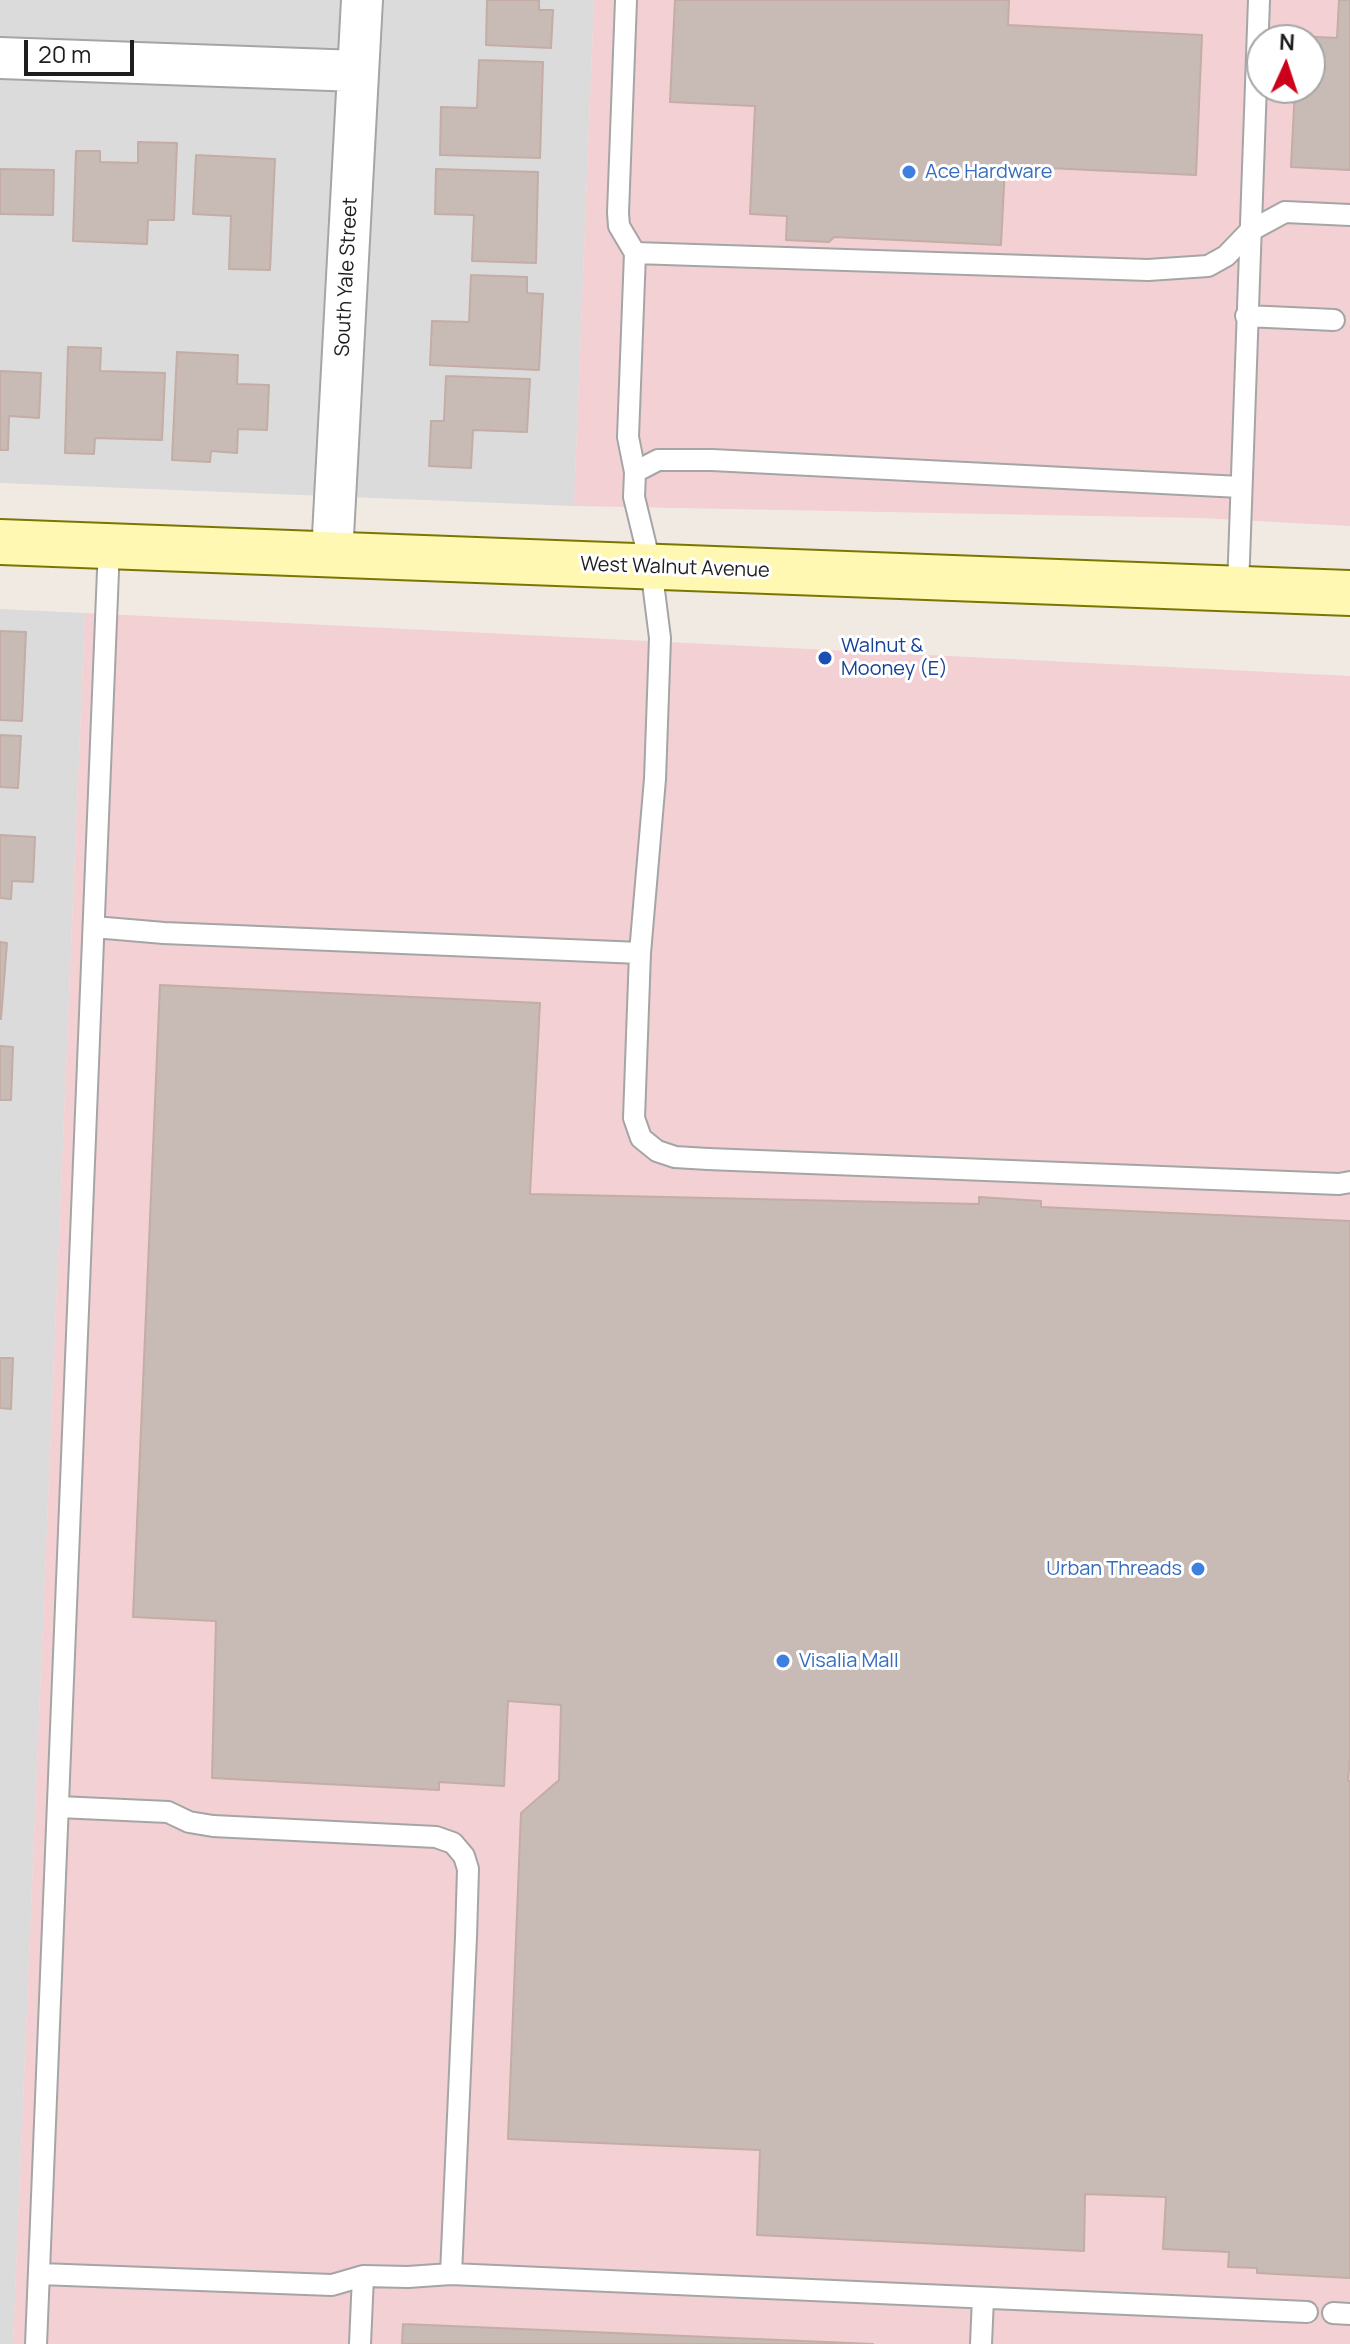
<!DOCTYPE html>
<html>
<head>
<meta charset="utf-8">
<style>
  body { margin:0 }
  #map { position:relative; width:1350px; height:2344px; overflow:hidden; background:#f0eae3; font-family:Manrope,sans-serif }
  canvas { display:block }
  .north { position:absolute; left:1246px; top:24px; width:80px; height:80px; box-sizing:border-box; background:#fff; border:2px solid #a5a5a5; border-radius:50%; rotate:3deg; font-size:22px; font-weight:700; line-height:32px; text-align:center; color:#1e1e1e }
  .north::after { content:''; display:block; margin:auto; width:28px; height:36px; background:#cc001a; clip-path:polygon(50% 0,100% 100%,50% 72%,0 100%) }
  .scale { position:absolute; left:24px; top:40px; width:110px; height:36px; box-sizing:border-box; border:4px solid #1e1e1e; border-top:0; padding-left:10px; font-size:24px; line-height:28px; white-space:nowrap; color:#1e1e1e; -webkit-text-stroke:6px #fff; paint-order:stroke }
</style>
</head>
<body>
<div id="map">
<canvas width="1350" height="2344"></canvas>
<div class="north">N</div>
<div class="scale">20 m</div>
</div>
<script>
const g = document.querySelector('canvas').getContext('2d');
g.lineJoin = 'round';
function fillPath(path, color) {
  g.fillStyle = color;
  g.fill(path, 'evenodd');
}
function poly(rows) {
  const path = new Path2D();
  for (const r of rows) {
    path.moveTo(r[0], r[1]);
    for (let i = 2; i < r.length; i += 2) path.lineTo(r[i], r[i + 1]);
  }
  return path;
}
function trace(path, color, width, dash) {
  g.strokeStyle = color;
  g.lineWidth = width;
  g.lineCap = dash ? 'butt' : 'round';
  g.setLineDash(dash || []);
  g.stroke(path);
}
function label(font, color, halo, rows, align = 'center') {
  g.font = font + ' Manrope,sans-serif';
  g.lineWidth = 6;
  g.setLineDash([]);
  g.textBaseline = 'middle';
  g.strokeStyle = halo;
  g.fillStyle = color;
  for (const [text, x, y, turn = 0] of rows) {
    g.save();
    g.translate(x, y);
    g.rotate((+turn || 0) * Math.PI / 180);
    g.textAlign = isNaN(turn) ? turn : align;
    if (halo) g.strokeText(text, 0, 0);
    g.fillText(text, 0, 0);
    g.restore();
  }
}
fillPath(poly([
  [0,0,594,0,574,506,0,483],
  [0,609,85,613,13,2344,0,2344]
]), '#dcdbdb');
fillPath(poly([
  [594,0,1350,0,1350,526,1200,518,574,506],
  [1262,40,1310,40,1310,88,1262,88],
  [85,613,1350,676,1350,2344,13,2344]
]), '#f2d0d3');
const building = poly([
  [487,0,539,0,539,10,553,10,551,48,486,45,487,0],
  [675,0,1009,0,1008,25,1202,35,1196,175,1005,166,1001,245,834,237,829,242,786,240,787,216,750,214,755,106,670,102,675,0],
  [1339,0,1350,0,1350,170,1291,167,1295,88,1310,88,1310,40,1297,40,1298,36,1337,38,1339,0],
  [479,60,543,62,540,158,440,155,441,107,477,108,479,60],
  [138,142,177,143,174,220,148,220,147,244,73,241,76,151,100,151,100,162,138,163,138,142],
  [196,155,275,159,270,270,229,269,231,216,193,214,196,155],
  [0,169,54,170,53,215,0,214,0,169],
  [436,169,538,172,536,263,472,261,474,215,435,214,436,169],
  [471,275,527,277,527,293,543,294,539,370,430,365,432,321,469,322,471,275],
  [68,347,101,348,100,371,165,373,162,440,95,438,94,454,65,453,68,347],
  [177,352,238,355,237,384,269,385,267,430,238,429,237,453,211,451,210,462,172,460,177,352],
  [0,371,41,373,39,418,9,416,8,450,0,450,0,371],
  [446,376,530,379,527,432,473,430,471,468,429,466,431,421,444,421,446,376],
  [0,631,26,632,22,721,0,720,0,631],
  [0,735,21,736,18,788,0,787,0,735],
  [0,835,35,837,33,882,12,881,11,899,0,898,0,835],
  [0,942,7,943,1,1019,0,1019,0,942],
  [160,985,540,1003,530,1194,979,1204,979,1197,1041,1201,1041,1207,1350,1221,1350,1757,1348,1781,1350,1781,1350,2278,1257,2273,1257,2268,1228,2267,1229,2252,1163,2249,1166,2197,1085,2194,1084,2251,757,2235,760,2150,508,2139,521,1813,559,1780,561,1705,508,1701,504,1786,439,1782,439,1790,212,1778,216,1621,133,1617,160,985],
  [0,1046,13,1047,11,1100,0,1100,0,1046],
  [0,1358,13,1358,11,1409,0,1408,0,1358],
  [403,2324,873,2344,402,2344,403,2324]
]);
fillPath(building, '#c8bbb6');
trace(building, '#c3ada4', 2);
const service = poly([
  [626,0,618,213,619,226,635,253,628,437,635,472,634,497,651,567,660,638,655,779,640,953,634,1118,641,1138,657,1151,675,1157,708,1159,1339,1184,1350,1182],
  [635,253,1148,270,1208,266,1226,256,1250,231,1285,212,1350,215],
  [1246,316,1334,320],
  [635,472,658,460,712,460,1240,487],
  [1238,588,1259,0],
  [94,927,164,933,640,953],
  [59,1807,168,1812,189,1822,213,1826,436,1837,453,1843,464,1856,468,1869,466,1937,451,2274],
  [40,2274,332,2285,363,2276,360,2344],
  [363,2276,408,2277,451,2274,1307,2312],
  [1333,2313,1350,2314],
  [36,2344,109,546],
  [981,2344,983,2298]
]);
const minor = poly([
  [0,58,358,71],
  [332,554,362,0]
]);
const secondary = poly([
  [0,542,1350,593]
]);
trace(service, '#a5a5a5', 24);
trace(minor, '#a5a5a5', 44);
trace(secondary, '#7a7700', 48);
trace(service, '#fff', 20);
trace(minor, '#fff', 40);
trace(secondary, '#fff8b2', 44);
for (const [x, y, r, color] of [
  [909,172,8,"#3f7fe0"],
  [825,658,8,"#1a4fb4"],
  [1198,1569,8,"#3f7fe0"],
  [783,1661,8,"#3f7fe0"]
]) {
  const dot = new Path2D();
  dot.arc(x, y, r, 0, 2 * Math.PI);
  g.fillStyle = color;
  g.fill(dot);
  trace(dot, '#fff', 3);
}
label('20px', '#366cbe', '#fff', [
  ["Ace Hardware",925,172],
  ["Urban Threads",1182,1569,"right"],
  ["Visalia Mall",799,1661]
], 'left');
label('20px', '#1e1e1e', '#fff', [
  ["South Yale Street",347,277,-87],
  ["West Walnut Avenue",675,568,2]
]);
label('20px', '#164399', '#fff', [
  ["Walnut &",841,646],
  ["Mooney (E)",841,669]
], 'left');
</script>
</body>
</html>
